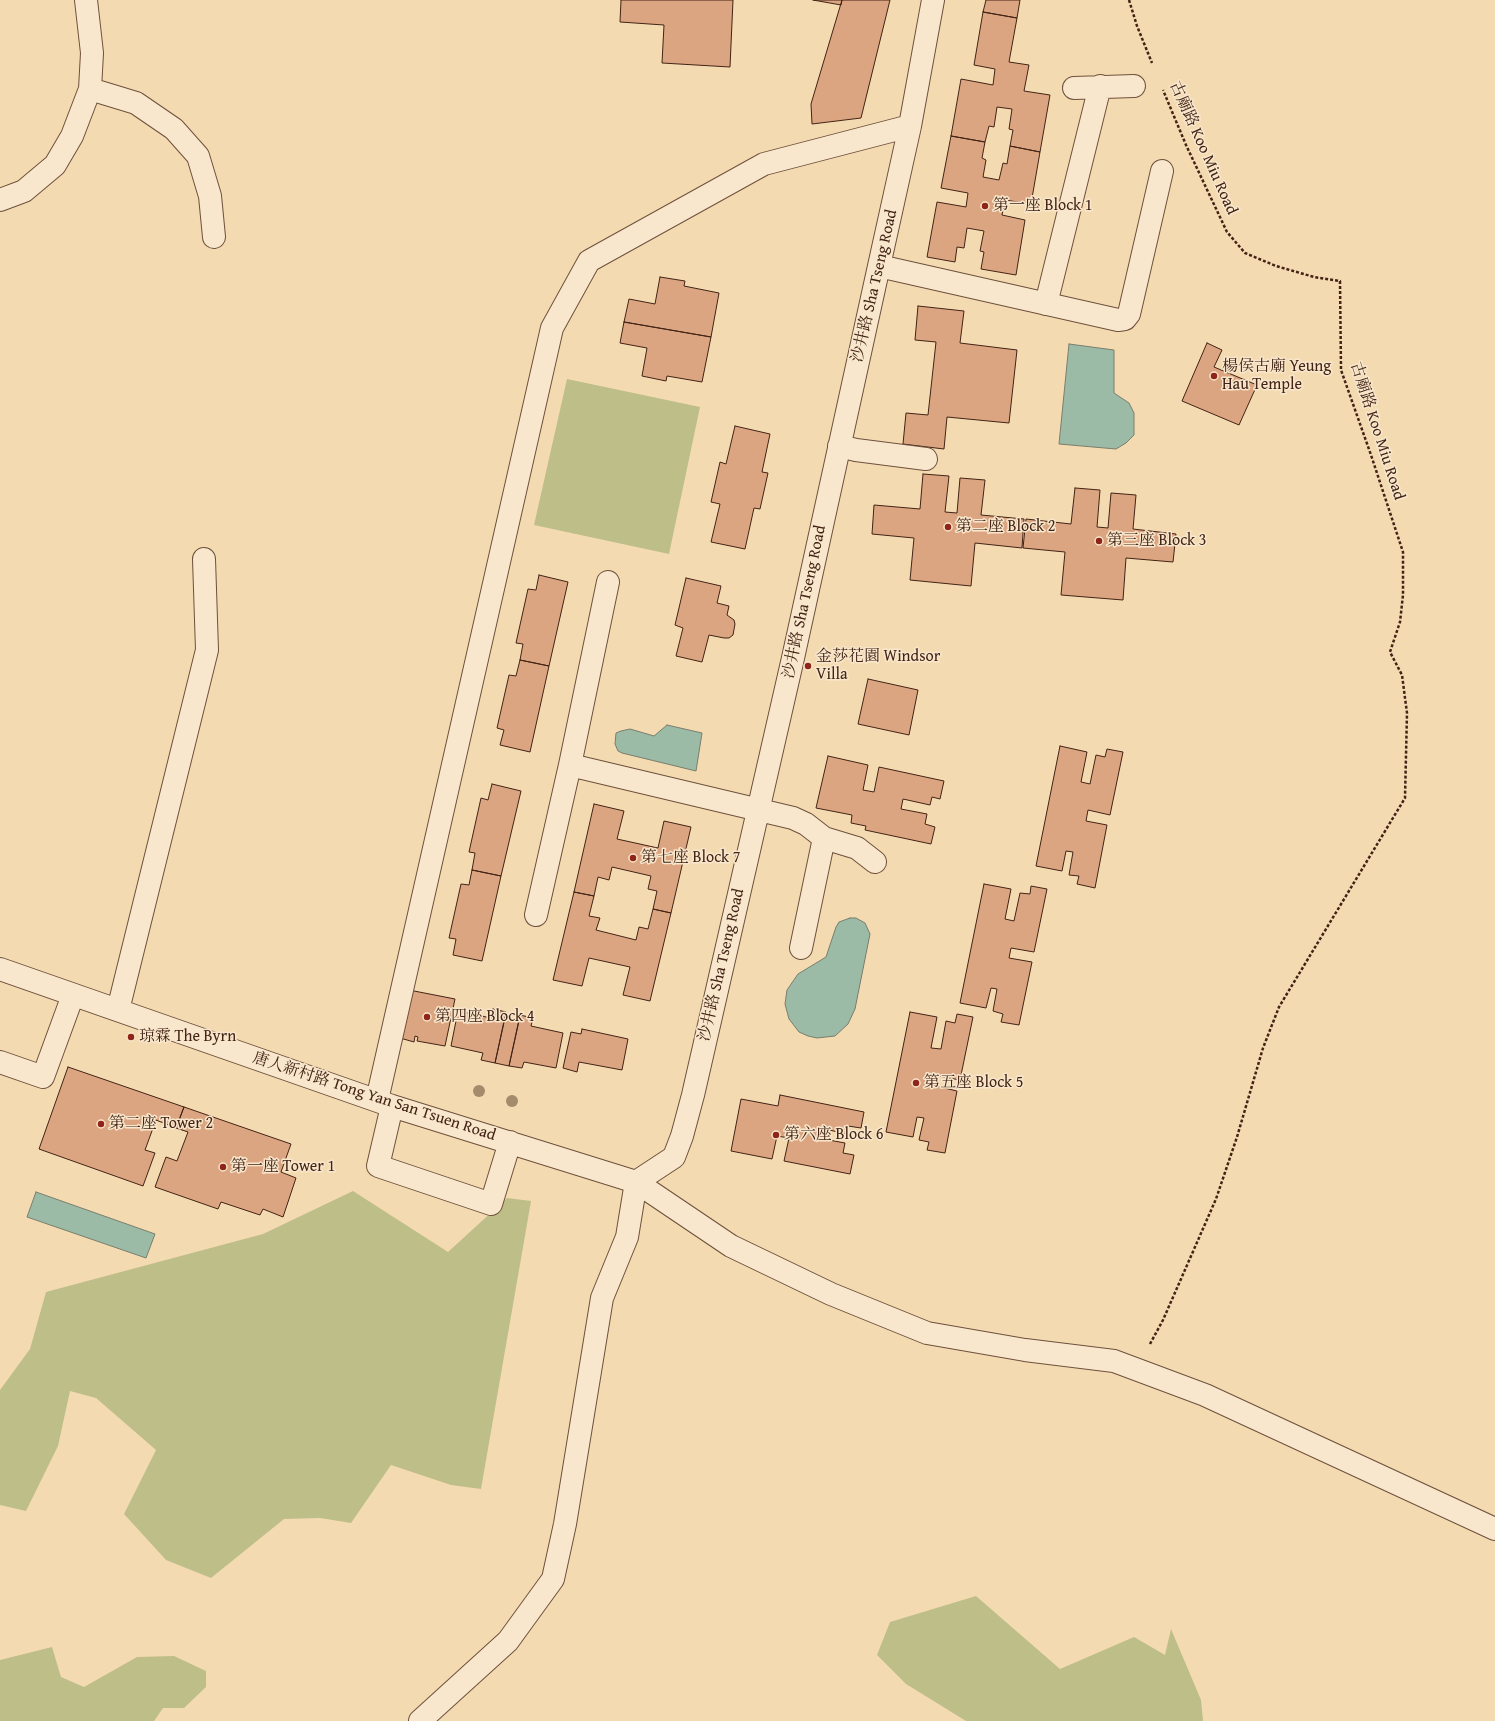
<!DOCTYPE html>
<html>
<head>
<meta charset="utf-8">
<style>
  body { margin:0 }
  canvas { display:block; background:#f4dab1 }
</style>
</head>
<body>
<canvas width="1495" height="1721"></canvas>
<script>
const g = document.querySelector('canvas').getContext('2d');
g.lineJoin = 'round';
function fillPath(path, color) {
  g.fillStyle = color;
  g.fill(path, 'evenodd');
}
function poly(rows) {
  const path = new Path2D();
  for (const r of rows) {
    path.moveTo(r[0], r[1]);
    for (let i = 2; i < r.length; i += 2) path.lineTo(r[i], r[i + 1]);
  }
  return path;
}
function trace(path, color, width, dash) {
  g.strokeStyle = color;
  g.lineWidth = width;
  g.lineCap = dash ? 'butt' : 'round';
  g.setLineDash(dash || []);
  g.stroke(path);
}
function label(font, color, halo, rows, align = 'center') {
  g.font = font + ' "Gentium Book Plus","Noto Serif TC",serif';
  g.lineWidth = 3;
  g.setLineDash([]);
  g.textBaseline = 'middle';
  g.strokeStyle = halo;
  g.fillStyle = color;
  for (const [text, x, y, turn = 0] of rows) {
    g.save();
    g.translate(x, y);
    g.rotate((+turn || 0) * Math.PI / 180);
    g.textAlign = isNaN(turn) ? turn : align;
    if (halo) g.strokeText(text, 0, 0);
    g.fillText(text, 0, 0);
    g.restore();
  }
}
fillPath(poly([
  [567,379,700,407,669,554,534,525],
  [353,1191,448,1252,507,1198,531,1201,481,1489,451,1485,391,1465,351,1523,320,1518,284,1519,211,1578,166,1560,124,1514,156,1450,96,1398,70,1391,58,1446,26,1511,0,1505,0,1390,30,1349,46,1292,263,1234],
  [976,1596,1060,1669,1134,1637,1165,1655,1171,1629,1201,1700,1203,1721,966,1721,906,1684,877,1655,890,1622],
  [52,1647,61,1677,84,1687,137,1657,174,1656,206,1671,206,1687,184,1708,163,1708,154,1721,0,1721,0,1660]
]), '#bebe89');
const water = poly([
  [1069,344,1114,350,1114,393,1129,403,1134,413,1134,435,1126,443,1116,449,1059,444,1069,344],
  [667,725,702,733,696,771,622,753,618,751,615,744,616,733,621,731,630,729,654,736,667,725],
  [850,918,856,918,865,923,870,934,855,1009,848,1024,835,1036,817,1038,808,1036,799,1032,789,1019,785,1004,787,990,798,974,826,957,836,927,839,922,850,918],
  [36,1192,155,1234,146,1258,27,1217,36,1192]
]);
fillPath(water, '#9cbba7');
trace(water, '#787e6d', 1);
const building = poly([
  [621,0,733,0,730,67,662,63,664,25,620,22,621,0],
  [813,0,842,0,841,5,813,0],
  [842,0,890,0,861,118,812,124,811,104,842,0],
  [986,0,1020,0,1017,18,983,12,986,0],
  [983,12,1017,18,1009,62,1029,65,1024,91,1050,95,1040,152,1010,146,1013,130,1009,129,1012,109,997,107,994,127,989,126,985,142,951,136,961,79,993,85,995,69,974,65,983,12],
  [951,136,985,142,982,158,986,160,983,177,999,180,1003,163,1007,164,1010,146,1040,152,1031,204,1005,200,1002,215,1025,220,1016,275,981,269,984,252,980,251,984,231,967,228,964,248,957,247,955,262,927,257,937,202,966,207,968,193,941,188,951,136],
  [660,277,685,281,684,286,719,293,711,337,624,322,629,299,655,304,660,277],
  [918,306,964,311,960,343,1017,350,1009,423,947,417,944,449,903,444,906,413,928,415,936,342,915,340,918,306],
  [624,322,711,337,702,382,667,376,666,381,642,376,647,348,620,343,624,322],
  [1207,343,1222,350,1214,367,1257,385,1239,425,1182,401,1207,343],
  [735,426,770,434,762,472,768,473,760,509,754,508,745,549,711,542,720,504,711,502,720,462,726,464,735,426],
  [923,474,949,476,945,512,957,513,960,478,985,480,981,515,1024,519,1022,548,975,543,971,586,910,580,914,538,872,534,874,505,920,509,923,474],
  [1075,488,1100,490,1097,527,1108,528,1111,493,1136,495,1133,529,1176,534,1173,562,1126,558,1123,600,1061,595,1065,552,1023,548,1026,519,1071,524,1075,488],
  [539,575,568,582,549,666,520,660,523,644,516,643,528,589,536,590,539,575],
  [686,578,721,586,717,603,729,606,727,615,734,620,735,624,733,635,729,638,724,638,709,635,702,662,676,656,683,628,675,625,686,578],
  [520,660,549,666,530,752,500,745,504,730,497,728,509,675,516,676,520,660],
  [868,679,918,690,909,735,858,724,868,679],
  [1060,746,1087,752,1081,782,1090,784,1096,755,1105,757,1107,749,1123,752,1110,815,1088,810,1086,821,1107,825,1095,888,1077,884,1079,876,1069,875,1073,852,1066,851,1062,871,1036,866,1060,746],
  [828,756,868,765,863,790,874,792,879,767,944,781,940,799,932,797,930,805,903,799,901,809,927,814,925,824,935,827,931,844,865,830,866,826,851,823,852,815,816,808,828,756],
  [492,784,521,791,501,876,472,870,475,853,469,852,481,798,488,800,492,784],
  [594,804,624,811,617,839,658,848,664,821,691,827,671,913,653,909,657,891,648,889,651,876,612,867,609,880,598,877,594,896,574,892,594,804],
  [472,870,501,876,482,961,453,955,456,939,449,938,461,884,469,885,472,870],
  [984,884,1011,889,1005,919,1014,921,1020,893,1030,894,1031,886,1047,889,1034,952,1011,948,1009,958,1032,962,1019,1025,1001,1022,1003,1014,993,1011,997,989,991,988,986,1008,960,1003,984,884],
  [574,892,594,896,589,916,600,918,596,930,636,940,639,927,648,929,653,909,671,913,650,1001,623,995,630,967,589,958,582,986,553,980,574,892],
  [409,990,455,999,445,1046,417,1041,418,1037,415,1036,414,1042,400,1038,409,990],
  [493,1009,506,1012,495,1063,481,1060,483,1053,451,1046,458,1011,491,1018,493,1009],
  [910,1012,937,1017,931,1048,941,1049,946,1021,955,1023,957,1014,973,1017,960,1080,938,1076,936,1086,957,1091,945,1153,927,1150,929,1142,919,1140,924,1118,917,1117,913,1137,886,1132,910,1012],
  [520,1015,533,1018,531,1026,563,1033,556,1068,524,1062,522,1068,509,1066,520,1015],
  [505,1018,519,1021,509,1066,495,1063,505,1018],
  [582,1029,628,1039,622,1070,579,1062,577,1072,563,1068,571,1032,581,1034,582,1029],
  [68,1067,184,1107,176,1128,156,1120,145,1150,155,1153,143,1186,39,1149,68,1067],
  [780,1095,864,1112,861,1128,848,1126,847,1134,820,1128,818,1138,845,1143,843,1153,854,1155,850,1174,784,1161,789,1138,777,1136,772,1159,731,1151,741,1099,778,1106,780,1095],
  [184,1107,291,1144,281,1172,296,1178,283,1217,263,1209,260,1215,221,1202,218,1209,155,1187,166,1157,177,1161,188,1132,176,1128,184,1107]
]);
fillPath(building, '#dca581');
trace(building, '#422315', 1);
const minor = poly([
  [1074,88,1134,86],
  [90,89,136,103,174,129,198,156,210,196,214,237],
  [0,200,24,191,55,165,72,136,90,89,92,53,86,0],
  [879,266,1118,320,1125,319,1129,314,1162,171],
  [1046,304,1100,86],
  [839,446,856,450,926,459],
  [570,765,608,582],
  [536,915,570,765,793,818,806,824,824,838,857,848,875,862],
  [801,948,824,838],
  [0,969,392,1106,636,1182,731,1246,831,1294,927,1333,1025,1350,1114,1361,1205,1395,1495,1529],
  [118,1010,207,650,204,559],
  [0,1062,43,1077,73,995],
  [377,1100,552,328,589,261,764,164,910,126],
  [392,1106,378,1166,491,1204,510,1142],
  [636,1182,674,1157,682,1136,693,1095,793,658,879,266,910,126,933,0],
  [420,1721,508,1641,553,1579,565,1524,602,1298,627,1237,636,1182]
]);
trace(minor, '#6e513c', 24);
trace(poly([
  [1129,0,1137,26,1152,63],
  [1150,1344,1163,1320,1216,1199,1237,1137,1263,1048,1279,1007,1405,798,1407,713,1402,675,1390,652,1400,622,1403,595,1403,552,1371,455,1341,370,1340,281,1314,277,1276,266,1245,253,1227,232,1186,145,1163,90]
]), '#422315', 2.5, [3, 2]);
trace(minor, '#f8e7cc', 22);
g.fillStyle = '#a38b6b';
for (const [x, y] of [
  [479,1091],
  [512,1101]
]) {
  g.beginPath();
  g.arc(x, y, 6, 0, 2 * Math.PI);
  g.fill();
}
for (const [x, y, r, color] of [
  [985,206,4,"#8f2418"],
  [1214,376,4,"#8f2418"],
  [948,527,4,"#8f2418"],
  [1099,541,4,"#8f2418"],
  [808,666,4,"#8f2418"],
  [633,858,4,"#8f2418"],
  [427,1017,4,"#8f2418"],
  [131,1037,4,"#8f2418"],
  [916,1083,4,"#8f2418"],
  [101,1124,4,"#8f2418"],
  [776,1135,4,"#8f2418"],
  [223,1167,4,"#8f2418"]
]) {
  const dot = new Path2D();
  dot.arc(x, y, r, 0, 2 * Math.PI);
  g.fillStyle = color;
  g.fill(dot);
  trace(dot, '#f8e7cc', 1.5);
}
label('16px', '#422315', '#f8e7cc', [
  ["古廟路 Koo Miu Road",1203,148,66],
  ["沙井路 Sha Tseng Road",875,286,-77],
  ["古廟路 Koo Miu Road",1377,431,72],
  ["沙井路 Sha Tseng Road",805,602,-78],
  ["沙井路 Sha Tseng Road",722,965,-77],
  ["唐人新村路 Tong Yan San Tsuen Road",374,1097,18]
]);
label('16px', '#422315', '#f8e7cc', [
  ["第一座 Block 1",993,206],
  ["楊侯古廟 Yeung",1222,367],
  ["Hau Temple",1222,385],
  ["第二座 Block 2",956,527],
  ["第三座 Block 3",1107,541],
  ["金莎花園 Windsor",816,657],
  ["Villa",816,675],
  ["第七座 Block 7",641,858],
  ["第四座 Block 4",435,1017],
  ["琼霖 The Byrn",139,1037],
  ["第五座 Block 5",924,1083],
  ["第二座 Tower 2",109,1124],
  ["第六座 Block 6",784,1135],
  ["第一座 Tower 1",231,1167]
], 'left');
</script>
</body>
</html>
